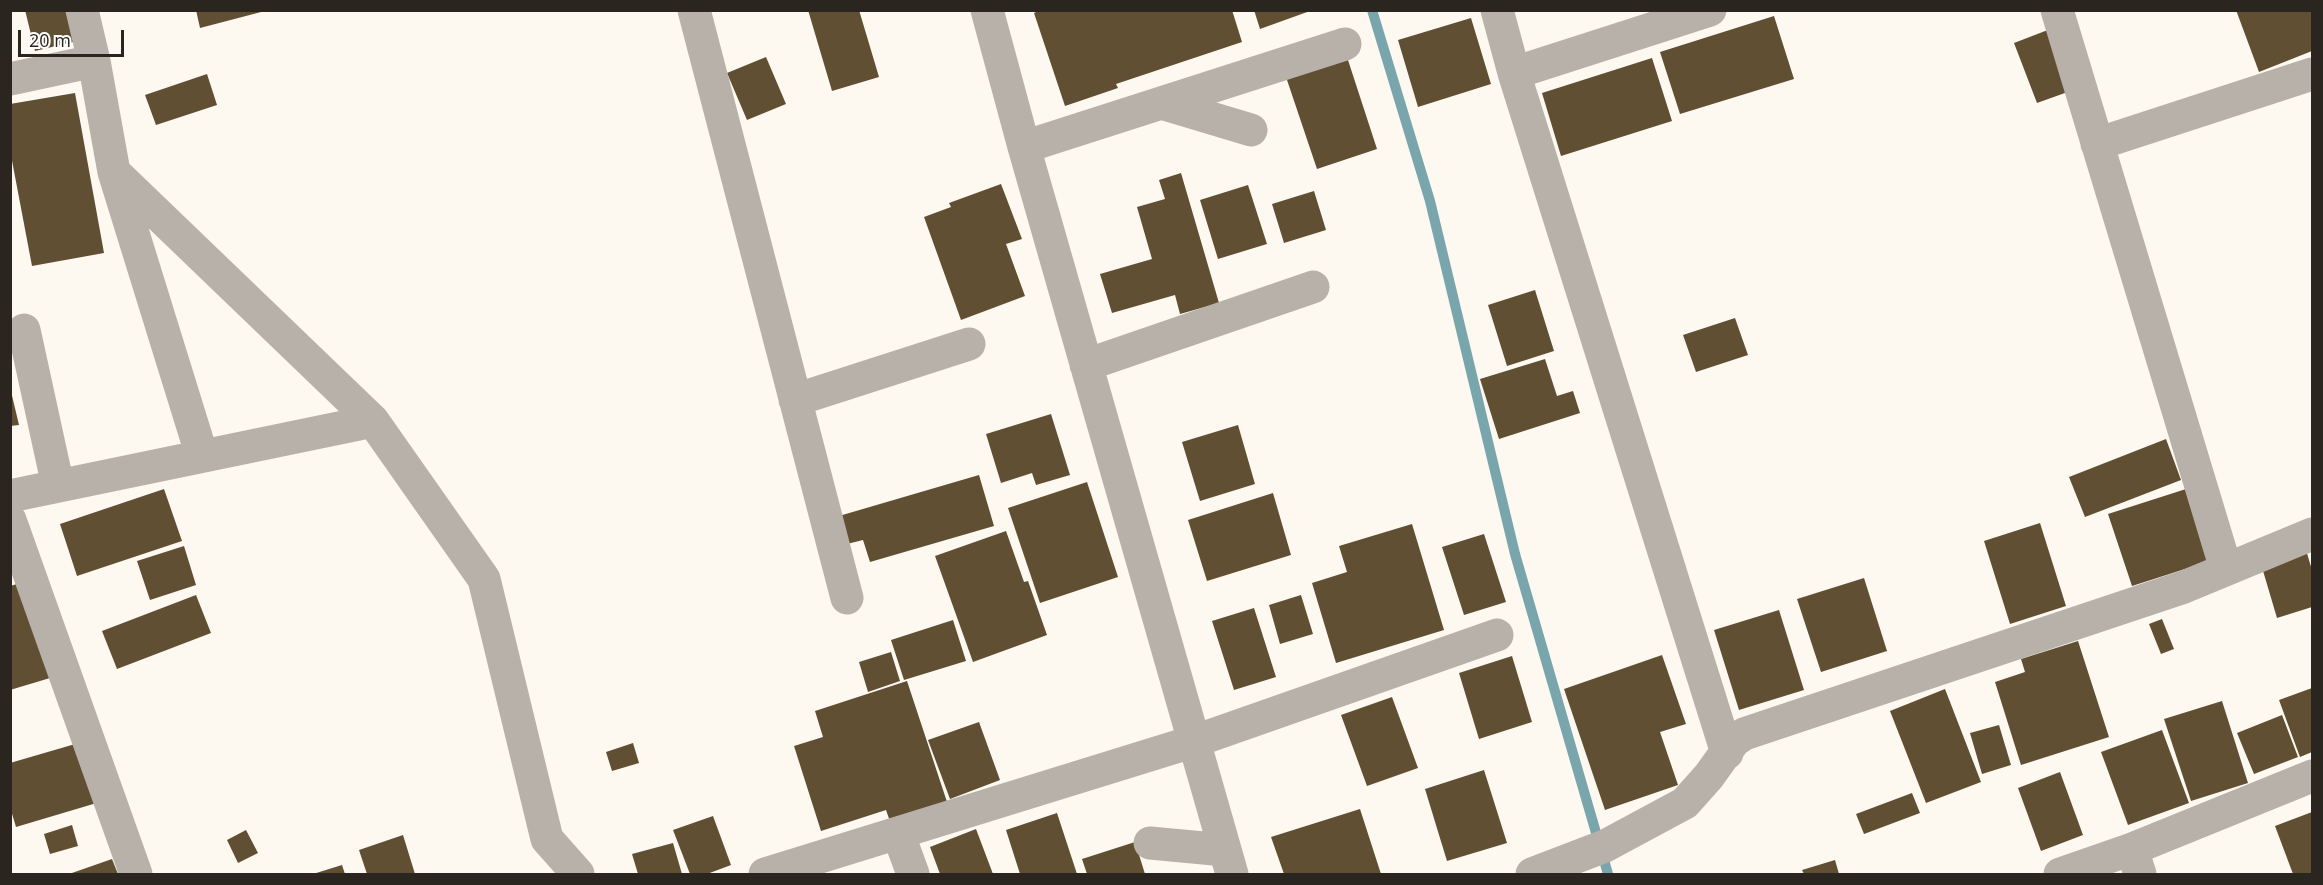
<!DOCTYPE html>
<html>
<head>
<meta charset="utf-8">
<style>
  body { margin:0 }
  #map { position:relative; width:2323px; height:885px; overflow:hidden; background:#fdf8f0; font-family:"Open Sans",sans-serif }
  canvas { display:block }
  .frame { position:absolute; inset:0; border:12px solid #2a251e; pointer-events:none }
  .scale { position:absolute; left:18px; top:30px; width:106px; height:27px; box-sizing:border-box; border:3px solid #2a251e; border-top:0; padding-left:8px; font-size:18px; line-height:21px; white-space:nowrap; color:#2a251e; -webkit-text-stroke:4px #fff; paint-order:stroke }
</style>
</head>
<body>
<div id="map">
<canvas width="2323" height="885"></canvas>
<div class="frame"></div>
<div class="scale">20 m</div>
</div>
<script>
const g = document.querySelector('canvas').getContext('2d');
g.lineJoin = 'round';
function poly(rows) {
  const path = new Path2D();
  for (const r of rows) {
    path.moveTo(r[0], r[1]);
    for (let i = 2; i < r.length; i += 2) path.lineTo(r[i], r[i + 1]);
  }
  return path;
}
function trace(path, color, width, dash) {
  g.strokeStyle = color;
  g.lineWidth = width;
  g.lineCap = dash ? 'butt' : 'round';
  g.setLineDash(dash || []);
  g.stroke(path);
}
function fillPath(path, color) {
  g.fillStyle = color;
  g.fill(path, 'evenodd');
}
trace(poly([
  [1372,10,1430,201,1515,554,1608,874]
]), '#79a5ad', 10);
fillPath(poly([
  [25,10,70,10,77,41,35,51],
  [196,10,265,10,265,11,200,28],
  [808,10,859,10,879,77,832,91],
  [1040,10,1232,10,1242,42,1116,84,1118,88,1065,106,1034,13],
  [1254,10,1310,10,1310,11,1260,29],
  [2236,10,2312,10,2312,51,2259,72],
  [1774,16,1794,79,1680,114,1660,52],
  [1471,18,1491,84,1418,107,1398,40],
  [2053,28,2076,89,2037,103,2014,43],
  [766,57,786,104,747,120,727,73],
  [1347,57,1377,149,1317,169,1286,77],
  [1652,58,1672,121,1561,156,1542,93],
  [207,74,217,105,156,125,145,95],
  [75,93,104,253,32,266,10,150,10,104],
  [1181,173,1219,303,1180,314,1175,295,1112,313,1100,274,1152,259,1137,207,1165,199,1159,180],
  [1001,184,1022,239,1006,244,1025,296,961,320,924,217,951,207,949,203],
  [1248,185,1267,244,1218,259,1200,200],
  [1314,191,1326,230,1284,243,1272,204],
  [1535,290,1554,351,1507,366,1488,305],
  [1735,318,1748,355,1696,372,1683,335],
  [1545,359,1557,396,1573,391,1580,413,1499,439,1480,379],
  [10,387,19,425,10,426],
  [1051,414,1070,475,1036,485,1032,473,1001,483,986,434],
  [1238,425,1255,484,1200,501,1182,442],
  [2166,439,2181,480,2085,517,2069,477],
  [979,475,994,526,870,562,863,540,847,544,839,516],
  [1087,482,1118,577,1040,603,1008,508],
  [164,489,182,541,77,576,60,524],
  [2186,489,2210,561,2132,586,2108,514],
  [1273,493,1291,555,1207,581,1188,520],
  [2040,523,2066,606,2010,624,1984,541],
  [1412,524,1444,630,1336,663,1312,583,1347,572,1339,546],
  [1006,531,1024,582,1028,581,1047,635,973,662,935,556],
  [1484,534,1506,602,1464,615,1442,547],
  [184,546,196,585,150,600,137,561],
  [2306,550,2312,570,2312,607,2277,618,2261,564],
  [1864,578,1887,651,1821,672,1797,599],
  [31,580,60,675,10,690,10,586],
  [196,595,211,633,117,669,102,631],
  [1301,595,1313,634,1280,644,1269,605],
  [1254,608,1276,677,1234,690,1212,621],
  [1779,610,1804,690,1739,710,1714,630],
  [2162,619,2174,649,2161,654,2149,624],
  [953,620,966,661,904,680,891,640],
  [2078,641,2109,737,2021,765,1995,682,2025,672,2021,659],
  [891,652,900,681,868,692,859,662],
  [1662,655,1686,724,1660,732,1678,785,1605,810,1564,689],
  [1512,656,1532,722,1479,739,1459,673],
  [907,681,949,808,892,827,886,810,821,831,794,746,823,737,815,711],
  [2312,688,2312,752,2300,757,2279,700],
  [1945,689,1981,782,1926,803,1890,711],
  [1392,697,1418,768,1367,786,1341,715],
  [2222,701,2248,783,2191,801,2164,719],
  [2282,715,2298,757,2254,774,2237,733],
  [979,722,1000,780,950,799,928,740],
  [1999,725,2011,765,1982,774,1970,733],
  [2162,730,2189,803,2128,825,2101,752],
  [82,742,100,802,16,827,10,807,10,763],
  [633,743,639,763,612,771,606,752],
  [1484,770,1507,843,1447,861,1425,789],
  [2060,772,2083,835,2041,851,2018,788],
  [1912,793,1920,813,1864,834,1856,814],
  [1360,809,1381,874,1284,874,1271,837],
  [2312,812,2312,874,2293,874,2275,826],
  [1057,813,1077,874,1020,874,1006,830],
  [713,816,731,865,707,874,690,874,673,830],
  [72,825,78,846,50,854,44,834],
  [976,829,993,874,940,874,930,847],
  [246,830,258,853,238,863,227,840],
  [403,835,415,874,367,874,359,850],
  [1135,842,1145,874,1087,874,1082,859],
  [673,843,682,874,638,874,632,854],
  [112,859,118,874,69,874],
  [1835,860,1839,874,1804,874,1802,870],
  [342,865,345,874,313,874]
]), '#614f33');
trace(poly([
  [694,10,847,598],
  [987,10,1024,147,1232,874],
  [1497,10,1514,73,1727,753],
  [2057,10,2226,569],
  [94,61,114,172,202,456],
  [1514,73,1710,10],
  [10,79,94,61,82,10],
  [1161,103,1251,130],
  [2097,144,2312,74],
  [1024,147,1345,44],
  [114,172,373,421,484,579,547,839,578,874],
  [24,330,58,486],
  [1086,365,1313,287],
  [795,400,969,344],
  [10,496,373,421],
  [10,520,136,874],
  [898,833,913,874],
  [1150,843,1225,850],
  [2132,849,2312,776],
  [765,874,1195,741,1497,635],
  [1532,874,1605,846,1685,803,1709,776,1734,741,1744,734,2184,587,2312,534],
  [2060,874,2132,849,2140,874]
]), '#b7b1a9', 33);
</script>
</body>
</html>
